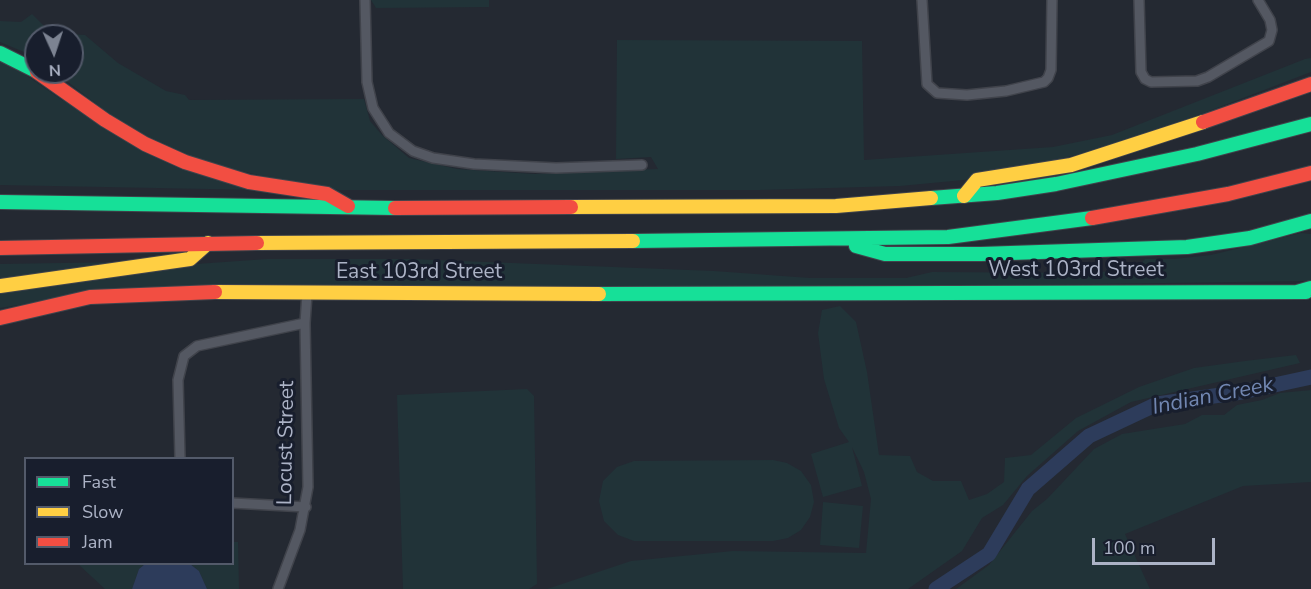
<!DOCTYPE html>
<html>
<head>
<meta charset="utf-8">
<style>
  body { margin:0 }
  #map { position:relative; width:1311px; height:589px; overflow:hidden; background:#242932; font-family:"Nunito Sans",sans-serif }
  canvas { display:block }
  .legend { position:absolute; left:24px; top:457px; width:210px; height:108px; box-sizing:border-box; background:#181e2d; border:2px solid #535a6a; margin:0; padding:8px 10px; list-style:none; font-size:18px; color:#acb3c6 }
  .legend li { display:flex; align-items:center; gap:12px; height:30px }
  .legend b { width:30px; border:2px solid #535a6a }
  .north { position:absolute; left:24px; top:24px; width:60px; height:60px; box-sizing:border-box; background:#181e2d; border:2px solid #535a6a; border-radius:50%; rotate:177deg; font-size:16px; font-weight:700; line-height:24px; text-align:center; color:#acb3c6 }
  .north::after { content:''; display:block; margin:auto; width:21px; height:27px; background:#7c8392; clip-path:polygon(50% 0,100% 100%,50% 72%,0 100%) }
  .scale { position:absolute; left:1092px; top:538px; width:123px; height:27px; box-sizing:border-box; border:3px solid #acb3c6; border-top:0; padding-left:8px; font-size:18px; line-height:21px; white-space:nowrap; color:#acb3c6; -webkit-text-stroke:4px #181e2d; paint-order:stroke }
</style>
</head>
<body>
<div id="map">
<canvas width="1311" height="589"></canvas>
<ul class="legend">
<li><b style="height:8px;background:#16e098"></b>Fast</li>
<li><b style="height:8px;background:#ffcf43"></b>Slow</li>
<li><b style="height:8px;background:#f24e42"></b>Jam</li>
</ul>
<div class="north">N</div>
<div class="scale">100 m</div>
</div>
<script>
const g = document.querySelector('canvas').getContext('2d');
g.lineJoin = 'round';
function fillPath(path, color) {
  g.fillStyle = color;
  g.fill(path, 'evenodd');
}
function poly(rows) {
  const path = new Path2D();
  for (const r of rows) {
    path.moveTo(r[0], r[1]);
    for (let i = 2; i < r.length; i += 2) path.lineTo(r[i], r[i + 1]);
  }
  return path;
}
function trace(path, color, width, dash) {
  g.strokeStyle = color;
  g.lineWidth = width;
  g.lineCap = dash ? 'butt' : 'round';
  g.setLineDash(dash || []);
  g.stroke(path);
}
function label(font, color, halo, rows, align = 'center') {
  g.font = font + ' "Nunito Sans",sans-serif';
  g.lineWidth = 6;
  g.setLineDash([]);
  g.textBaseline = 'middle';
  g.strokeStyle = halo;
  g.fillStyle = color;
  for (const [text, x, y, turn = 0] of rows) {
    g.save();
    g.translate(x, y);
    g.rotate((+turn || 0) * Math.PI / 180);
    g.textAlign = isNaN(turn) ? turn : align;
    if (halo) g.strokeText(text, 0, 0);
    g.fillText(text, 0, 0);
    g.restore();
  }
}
fillPath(poly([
  [371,0,489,0,489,7,376,8],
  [32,14,51,33,85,35,118,63,166,91,185,95,189,100,364,99,370,121,382,135,409,158,457,169,534,174,658,169,651,157,616,159,617,40,862,41,864,160,1053,147,1112,135,1305,59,1311,58,1311,72,1123,144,974,179,900,186,759,190,339,190,315,188,197,161,126,127,55,72,72,72,72,36,36,36,36,57,0,42,0,21,21,22],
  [0,61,20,71,62,100,260,190,0,185],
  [1301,233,1311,234,1311,280,1308,281,952,286,122,288,0,308,0,291,168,266,267,259,411,259,714,271,810,278,906,278,932,272,1088,273,1136,269,1145,259,1174,259,1211,255],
  [122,262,0,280,0,264],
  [840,306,856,322,867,372,879,455,910,456,917,472,933,481,961,481,969,500,987,494,1004,482,1005,458,1031,455,1076,418,1139,387,1194,368,1245,361,1296,355,1300,363,1131,402,1078,431,1027,476,1003,505,982,518,962,551,908,589,547,589,631,561,733,551,866,553,871,499,864,472,852,447,862,486,823,497,811,454,849,442,839,428,824,379,818,333,822,310],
  [527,389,534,396,537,584,529,589,403,589,397,395],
  [1311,390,1311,482,1243,486,1125,534,1150,589,956,589,989,565,1032,511,1047,499,1094,449,1122,434,1185,424,1202,415,1224,415,1237,405,1262,400,1280,393],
  [773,460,787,463,801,471,811,485,814,502,810,517,801,530,788,538,773,541,634,541,618,535,604,521,599,501,603,481,617,467,634,461],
  [823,502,863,506,859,548,820,545],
  [233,542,238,542,239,589,207,589,199,571,190,564,232,564],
  [78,564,145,564,139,569,132,589,105,589]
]), '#213338');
fillPath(poly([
  [145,564,190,564,199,571,207,589,132,589,139,569]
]), '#2d3c5b');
trace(poly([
  [936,589,989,554,1028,489,1089,436,1157,404,1242,392,1311,377]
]), '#2d3c5b', 15);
const street = poly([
  [365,0,367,82,373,108,389,133,413,151,433,158,474,164,556,168,642,165],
  [922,0,927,84,937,93,967,95,1006,91,1044,82,1048,78,1051,70,1052,0],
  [1139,0,1141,72,1145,79,1151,82,1197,81,1208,77,1269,41,1272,30,1270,20,1258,0],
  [180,458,178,380,184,356,197,346,305,323],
  [232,503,306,507],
  [278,589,300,530,308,487,305,323,307,294]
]);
const fast = poly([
  [0,53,36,71],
  [931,198,997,193,1056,184,1197,154,1311,124],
  [0,202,395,208],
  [633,241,948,237,1092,218],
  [856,246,885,254,981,254,1187,247,1250,238,1311,221],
  [1297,292,1311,288],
  [599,294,1306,292]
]);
const slow = poly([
  [964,196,977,180,1071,165,1203,122],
  [571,207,836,206,931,198],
  [257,243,633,241],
  [0,286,190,259,208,243],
  [215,292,599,294]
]);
const jam = poly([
  [37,72,105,120,145,144,185,162,249,182,327,194,348,206],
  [1203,122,1311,84],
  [395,208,571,207],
  [1092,218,1228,194,1311,173],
  [0,248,257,243],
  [0,318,90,297,215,292]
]);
trace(street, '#40434b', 12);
trace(fast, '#40434b', 16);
trace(slow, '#40434b', 16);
trace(jam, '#40434b', 16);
trace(street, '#545862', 9);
trace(fast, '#16e098', 14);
trace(slow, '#ffcf43', 14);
trace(jam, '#f24e42', 14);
label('21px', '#acb3c6', '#181e2d', [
  ["West 103rd Street",1076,271],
  ["East 103rd Street",419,273],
  ["Locust Street",287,443,-89]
]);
label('italic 22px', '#7186b1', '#181e2d', [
  ["Indian Creek",1213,397,-11]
]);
</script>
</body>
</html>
